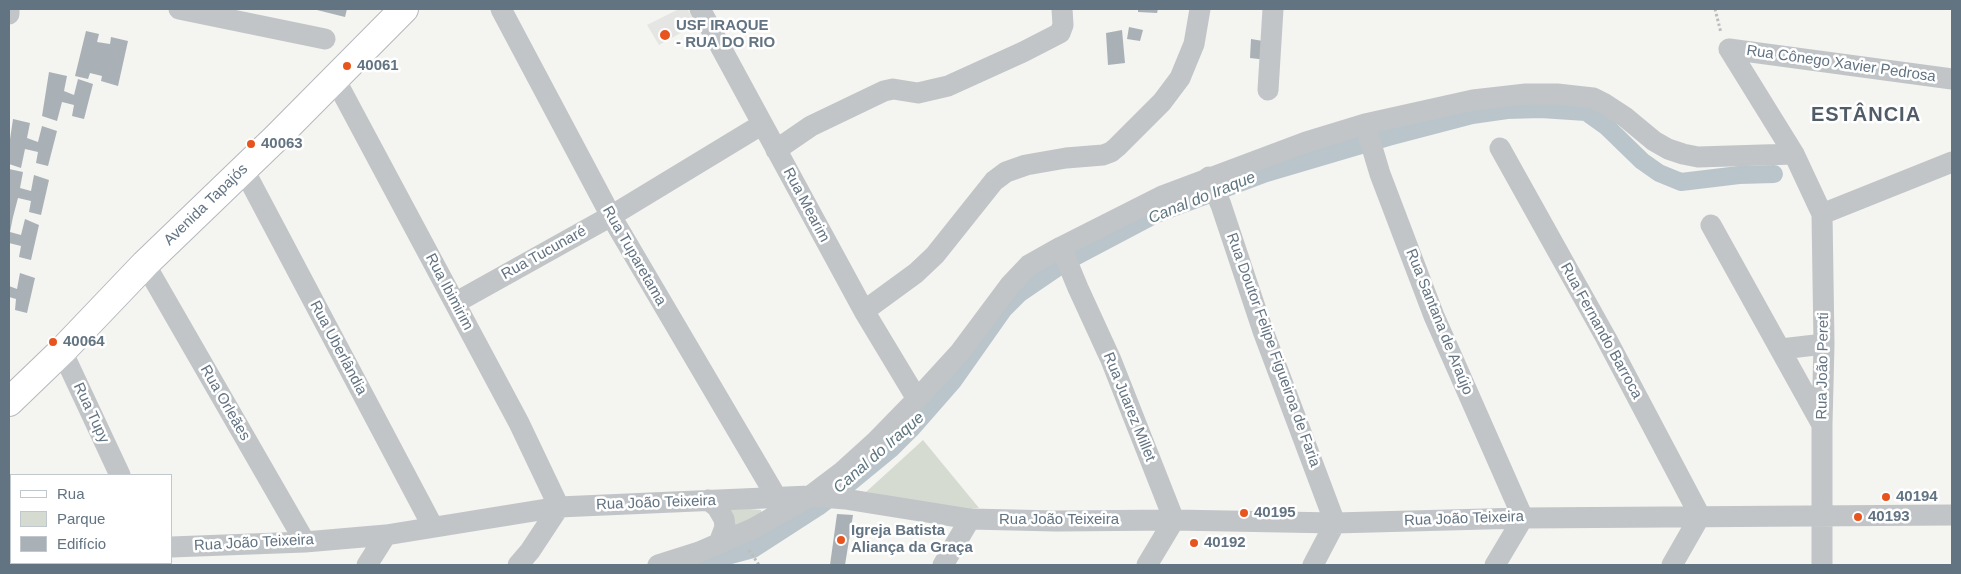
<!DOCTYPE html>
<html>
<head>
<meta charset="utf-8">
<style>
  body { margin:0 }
  #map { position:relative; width:1961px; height:574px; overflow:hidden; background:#f4f4f0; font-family:Arial,sans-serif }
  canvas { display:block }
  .frame { position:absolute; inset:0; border:10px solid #627382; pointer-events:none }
  .legend { position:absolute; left:10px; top:474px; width:162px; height:90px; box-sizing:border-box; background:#fff; border:1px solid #c0c7cd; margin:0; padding:6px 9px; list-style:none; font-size:15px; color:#627382 }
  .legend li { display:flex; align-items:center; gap:10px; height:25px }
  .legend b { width:25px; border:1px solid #c0c7cd }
</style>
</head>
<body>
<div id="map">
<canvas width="1961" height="574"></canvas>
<div class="frame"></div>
<ul class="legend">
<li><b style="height:6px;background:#fff"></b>Rua</li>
<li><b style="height:14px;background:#d5dbd1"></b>Parque</li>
<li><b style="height:14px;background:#a9b1b7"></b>Edifício</li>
</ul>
</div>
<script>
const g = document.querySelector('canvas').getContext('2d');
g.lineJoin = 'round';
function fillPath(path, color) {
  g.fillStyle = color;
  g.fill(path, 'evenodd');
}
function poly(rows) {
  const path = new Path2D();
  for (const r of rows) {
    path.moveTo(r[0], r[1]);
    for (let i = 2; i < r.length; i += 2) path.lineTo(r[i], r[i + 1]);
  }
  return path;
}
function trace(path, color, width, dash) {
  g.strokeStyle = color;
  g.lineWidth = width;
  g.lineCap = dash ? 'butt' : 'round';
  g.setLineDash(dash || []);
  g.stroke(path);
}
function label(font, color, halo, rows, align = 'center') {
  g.font = font + ' Arial,sans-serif';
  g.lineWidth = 5;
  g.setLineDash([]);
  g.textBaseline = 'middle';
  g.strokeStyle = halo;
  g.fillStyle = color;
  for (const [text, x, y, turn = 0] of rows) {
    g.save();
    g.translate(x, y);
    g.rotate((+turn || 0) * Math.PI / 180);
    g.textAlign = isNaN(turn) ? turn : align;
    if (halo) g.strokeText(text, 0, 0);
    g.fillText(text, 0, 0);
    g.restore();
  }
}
fillPath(poly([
  [679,9,687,9,697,24,659,45,647,25]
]), '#e5e6e4');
fillPath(poly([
  [923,440,979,508,955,509,866,492],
  [727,507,761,510,762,518,730,530]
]), '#d5dbd1');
trace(poly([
  [693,565,753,549,818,507,853,480,892,448,911,429,953,381,1003,310,1020,293,1039,280,1067,261,1156,214,1266,173,1388,137,1472,115,1507,110,1541,109,1586,112,1607,127,1642,161,1659,173,1681,182,1739,175,1774,174]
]), '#bac5cb', 18);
fillPath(poly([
  [313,9,347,9,345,17],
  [1138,9,1158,9,1157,13,1138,12],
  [1129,27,1143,30,1140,41,1127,39],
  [1122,30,1125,63,1108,65,1106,33],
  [86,31,99,34,97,42,110,44,111,37,128,41,118,86,101,81,102,76,90,73,88,79,75,76],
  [1251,39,1269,42,1267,60,1250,58],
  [49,72,67,76,64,91,74,95,78,79,93,84,84,119,72,116,74,105,62,102,57,121,42,116],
  [13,119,30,123,27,138,38,142,42,126,57,131,48,166,36,163,38,152,25,149,21,168,9,164,9,146],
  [9,169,23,172,20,188,31,191,34,175,49,180,41,215,29,212,31,201,18,198,13,217,10,232,21,235,25,219,39,225,31,260,19,257,21,246,9,243],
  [20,273,35,278,27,313,15,310,16,299,9,297,9,286,17,289],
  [837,514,853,515,845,565,830,565]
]), '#a9b1b7');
const major = poly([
  [9,402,62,351,145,264,276,138,404,9]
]);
trace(major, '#b4b8bc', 30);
trace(poly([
  [1715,9,1721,33],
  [749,550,759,565]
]), '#bbbdbf', 3, [2.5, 2.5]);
trace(poly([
  [179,9,325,39],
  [501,9,611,216,777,498],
  [700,9,864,311,917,399],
  [9,10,9,14],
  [1729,49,1794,154,1822,214,1824,344,1822,424,1822,565],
  [1729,49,1952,79],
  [335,79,519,423,559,507,530,551,518,565],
  [1268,90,1273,9],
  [1365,124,1380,174,1434,316,1523,518,1495,565],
  [1500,148,1606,338,1700,516,1672,565],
  [776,150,811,126,884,91,893,89,918,93,948,86,1023,52,1060,33,1063,25,1062,9],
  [244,170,433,527],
  [1209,177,1221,205,1263,331,1335,523,1313,565],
  [1822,214,1952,162],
  [1711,225,1821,423],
  [1061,247,1078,288,1111,360,1174,520,1147,565],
  [145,264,305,542],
  [455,303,611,216,761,125],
  [864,311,916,273,935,255,994,181,1006,172,1026,165,1066,158,1103,155,1111,152,1117,147,1162,102,1180,78,1194,44,1200,9],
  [1781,349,1824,344],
  [62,351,120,475],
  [708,500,717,507,724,519,725,527,719,543],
  [171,547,305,542,386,535,559,507,810,496,845,499,970,519,1056,521,1174,520,1335,523,1523,518,1952,515],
  [9,550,11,550],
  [367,565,386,535],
  [658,565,699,552,754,528,810,496,843,471,875,442,917,399,960,352,1010,285,1029,265,1061,247,1162,196,1306,142,1365,124,1473,100,1526,94,1557,94,1593,98,1605,104,1625,117,1654,141,1668,149,1683,154,1698,157,1794,154],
  [943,565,970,519]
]), '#c1c5c8', 21);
trace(major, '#fff', 28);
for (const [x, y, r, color] of [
  [665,35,6,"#e7541e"],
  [347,66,5,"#e7541e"],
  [251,144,5,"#e7541e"],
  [53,342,5,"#e7541e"],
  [1886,497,5,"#e7541e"],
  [1244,513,5,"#e7541e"],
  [1858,517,5,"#e7541e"],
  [841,540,5,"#e7541e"],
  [1194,543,5,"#e7541e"]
]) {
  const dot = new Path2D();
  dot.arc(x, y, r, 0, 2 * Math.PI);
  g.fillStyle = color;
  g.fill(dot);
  trace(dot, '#fff', 2);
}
label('bold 15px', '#627382', '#fff', [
  ["USF IRAQUE",676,26],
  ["- RUA DO RIO",676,43],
  ["40061",357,66],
  ["40063",261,144],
  ["40064",63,342],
  ["40194",1896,497],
  ["40195",1254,513],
  ["40193",1868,517],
  ["Igreja Batista",851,531],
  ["Aliança da Graça",851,548],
  ["40192",1204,543]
], 'left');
label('15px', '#627382', '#fff', [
  ["Rua Cônego Xavier Pedrosa",1841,64,8],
  ["Avenida Tapajós",206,205,-44],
  ["Rua Mearim",806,205,62],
  ["Rua Tucunaré",544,253,-29],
  ["Rua Tuparetama",634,256,60],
  ["Rua Ibimirim",449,292,62],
  ["Rua Santana de Araújo",1439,322,68],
  ["Rua Fernando Barroca",1601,331,61],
  ["Rua Uberlândia",338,348,62],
  ["Rua Doutor Felipe Figueiroa de Faria",1273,350,70],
  ["Rua João Pereti",1823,366,-89],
  ["Rua Orleães",225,403,60],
  ["Rua Juarez Millet",1129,407,68],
  ["Rua Tupy",91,413,65],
  ["Rua João Teixeira",656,503,-2],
  ["Rua João Teixeira",1464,519,-2],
  ["Rua João Teixeira",1059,520],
  ["Rua João Teixeira",254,543,-3]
]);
label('italic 16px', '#5e757f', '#fff', [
  ["Canal do Iraque",1202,198,-22],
  ["Canal do Iraque",879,453,-41]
]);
g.letterSpacing = '1px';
label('bold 20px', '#505c67', '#fff', [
  ["ESTÂNCIA",1866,115]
]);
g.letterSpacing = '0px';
</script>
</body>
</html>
